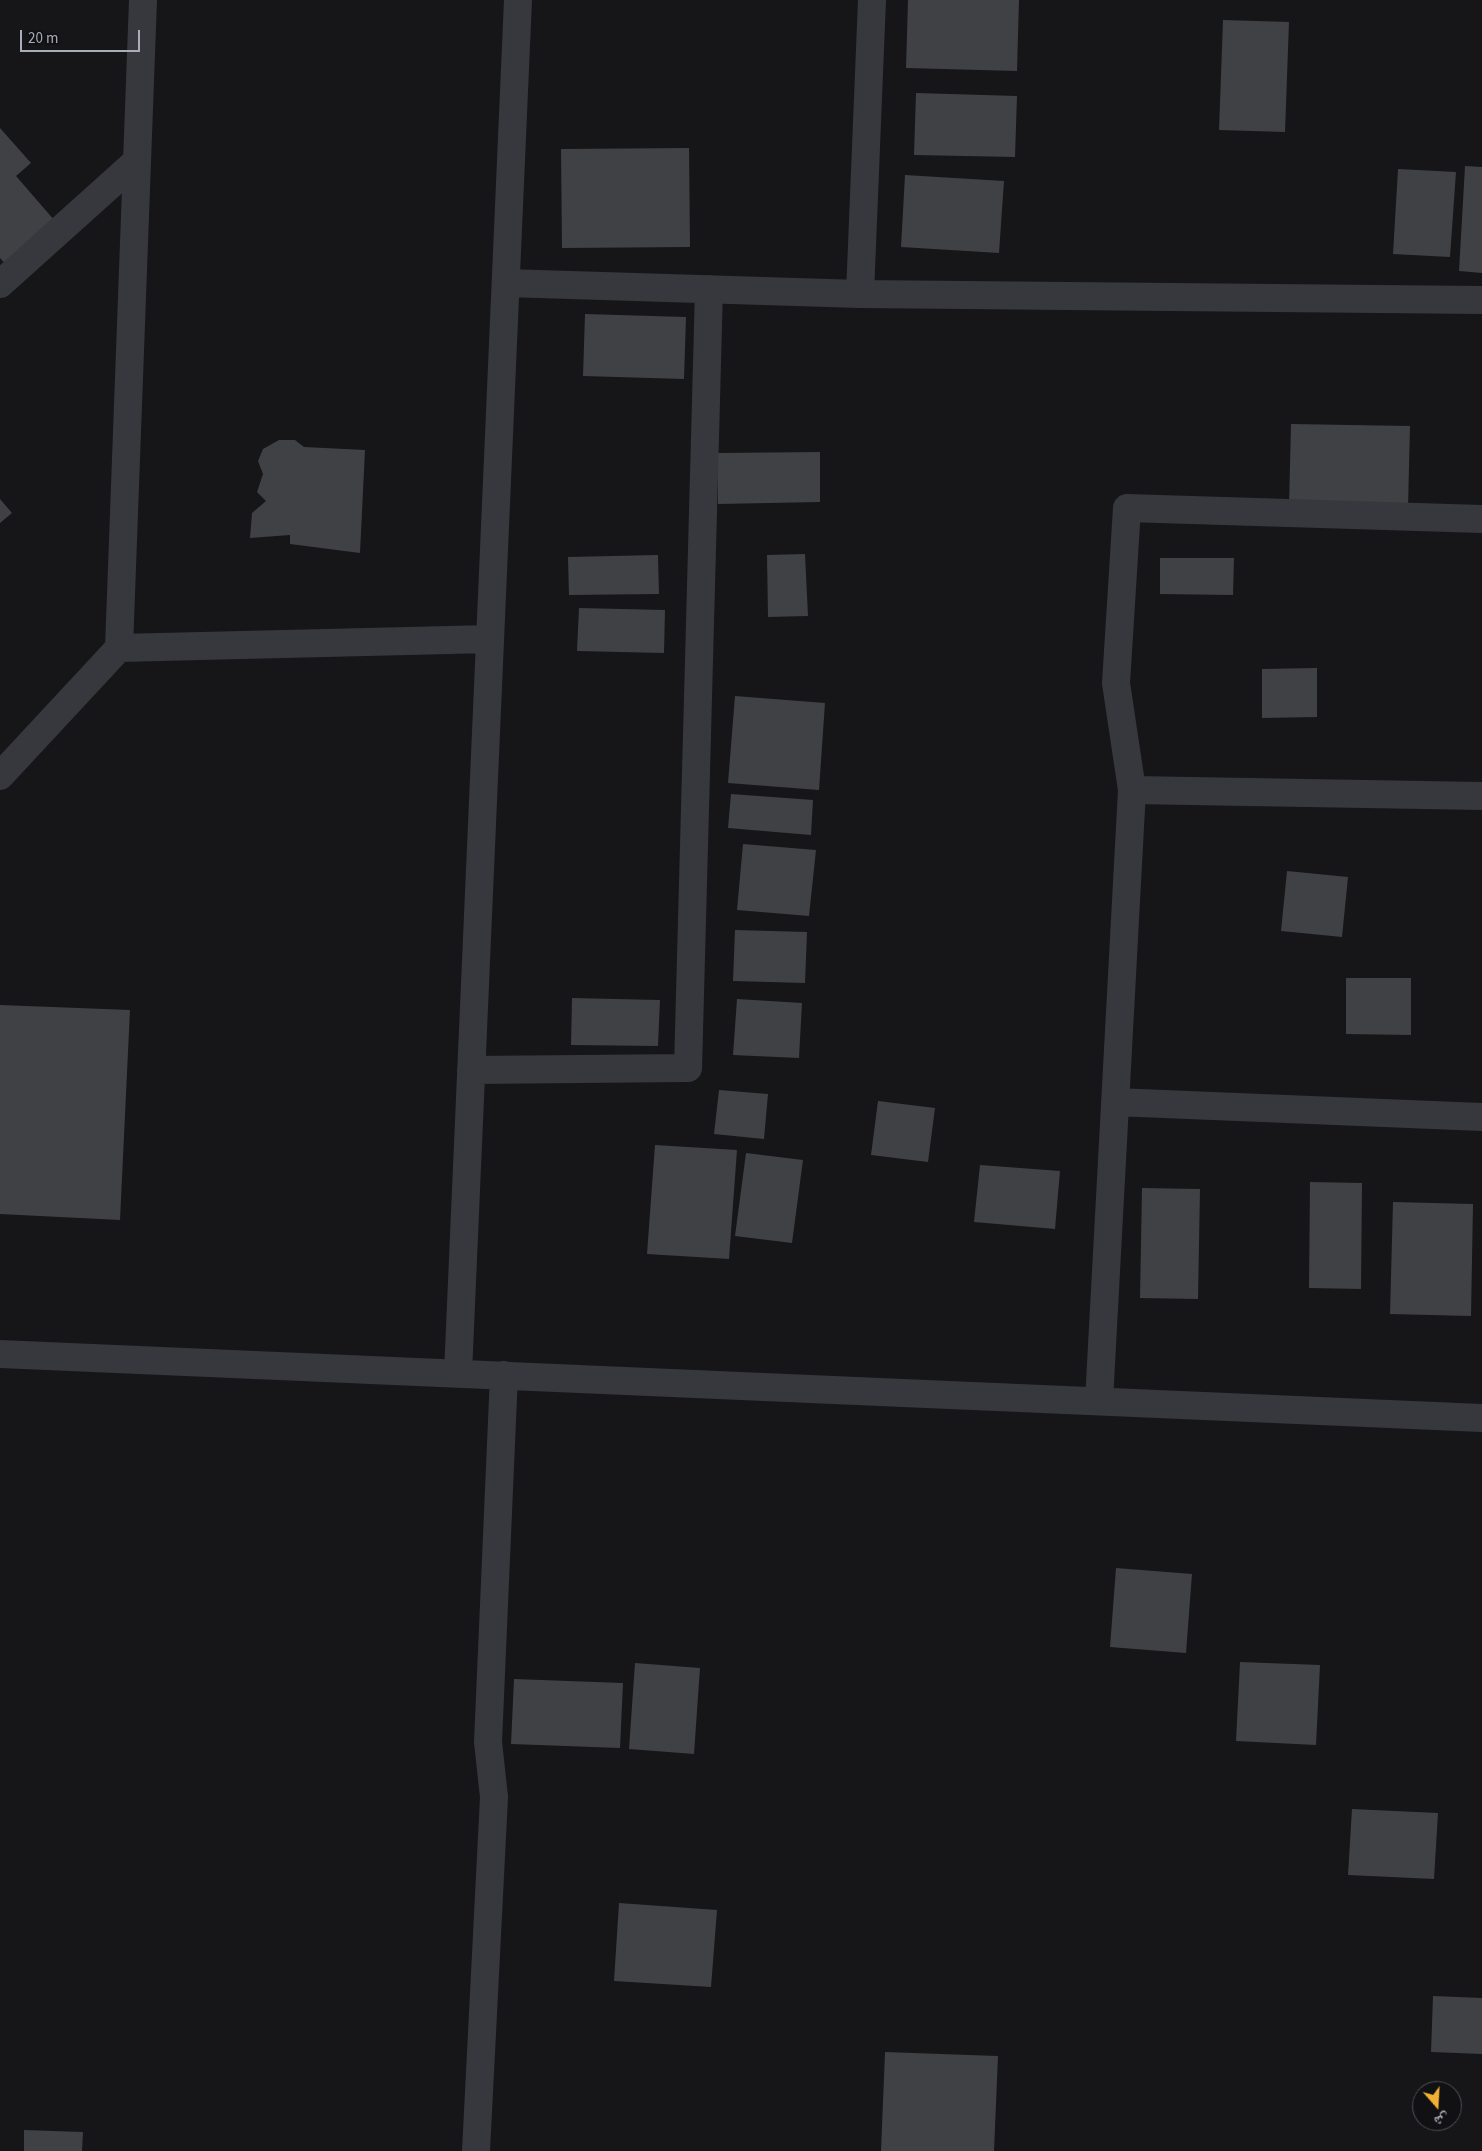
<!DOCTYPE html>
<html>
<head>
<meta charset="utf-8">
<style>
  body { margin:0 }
  #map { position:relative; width:1482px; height:2151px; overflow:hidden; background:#161618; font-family:"Source Sans 3","Noto Naskh Arabic",sans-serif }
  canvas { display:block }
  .north { position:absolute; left:1412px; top:2081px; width:50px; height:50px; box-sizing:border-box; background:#111113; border:1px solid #4d4f55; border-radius:50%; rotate:161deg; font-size:14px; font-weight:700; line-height:20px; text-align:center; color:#a8adb8 }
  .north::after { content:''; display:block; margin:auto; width:18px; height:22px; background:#f2b134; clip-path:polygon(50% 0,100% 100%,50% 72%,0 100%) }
  .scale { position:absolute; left:20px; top:30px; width:120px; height:22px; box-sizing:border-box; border:2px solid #a8adb8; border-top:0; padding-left:6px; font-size:15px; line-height:18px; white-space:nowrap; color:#a8adb8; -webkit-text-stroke:4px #111113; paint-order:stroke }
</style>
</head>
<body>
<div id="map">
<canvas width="1482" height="2151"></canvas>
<div class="north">ش</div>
<div class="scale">20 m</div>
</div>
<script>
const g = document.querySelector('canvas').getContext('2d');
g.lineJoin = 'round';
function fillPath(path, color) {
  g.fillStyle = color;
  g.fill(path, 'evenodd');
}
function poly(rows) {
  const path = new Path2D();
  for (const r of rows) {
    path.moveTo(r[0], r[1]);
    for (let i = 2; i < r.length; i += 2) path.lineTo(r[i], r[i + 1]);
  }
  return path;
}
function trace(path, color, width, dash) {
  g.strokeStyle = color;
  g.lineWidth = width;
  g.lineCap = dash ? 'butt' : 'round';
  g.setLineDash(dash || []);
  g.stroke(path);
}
fillPath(poly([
  [908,0,1019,0,1017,71,906,68],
  [1223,20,1289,22,1285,132,1219,130],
  [916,93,1017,96,1015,157,914,155],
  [0,128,31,163,16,176,55,221,8,267,0,258],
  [689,148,690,247,562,248,561,149],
  [1465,166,1482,167,1482,273,1459,271],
  [1398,169,1456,172,1450,257,1393,254],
  [905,175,1004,181,999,253,901,247],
  [585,314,686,317,684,379,583,376],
  [1291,424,1410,426,1408,508,1289,506],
  [279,440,295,440,304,447,365,450,360,553,290,544,290,535,250,538,252,513,266,501,257,492,263,474,258,461,263,449],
  [820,452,820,502,718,504,718,453],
  [0,499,12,513,0,523],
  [805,554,808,616,768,617,767,555],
  [658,555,659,594,569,595,568,557],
  [1160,558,1234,558,1233,595,1160,594],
  [579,608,665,610,664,653,577,651],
  [1317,668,1317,717,1262,718,1262,669],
  [735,696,825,703,819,790,728,783],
  [731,794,813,800,811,835,728,828],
  [743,844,816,850,809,916,737,910],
  [1287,871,1348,877,1342,937,1281,931],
  [735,930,807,932,805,983,733,981],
  [1346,978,1411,978,1411,1035,1346,1034],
  [572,998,660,1000,658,1046,571,1045],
  [737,999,802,1003,799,1058,733,1055],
  [0,1005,130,1010,120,1220,0,1214],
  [719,1090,768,1094,764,1139,714,1134],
  [878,1101,935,1108,928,1162,871,1155],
  [655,1145,737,1150,729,1259,647,1254],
  [746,1153,803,1160,792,1243,735,1236],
  [980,1165,1060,1171,1055,1229,974,1222],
  [1310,1182,1362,1183,1361,1289,1309,1288],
  [1142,1188,1200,1189,1198,1299,1140,1298],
  [1393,1202,1473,1204,1471,1316,1390,1314],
  [1116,1568,1192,1574,1186,1653,1110,1647],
  [1240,1662,1320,1665,1316,1745,1236,1741],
  [635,1663,700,1668,694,1754,629,1749],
  [514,1679,623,1683,620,1748,511,1744],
  [1352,1809,1438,1813,1434,1879,1348,1875],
  [619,1903,717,1910,711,1987,614,1981],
  [1433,1996,1482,1998,1482,2054,1431,2052],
  [885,2052,998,2056,994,2151,881,2151],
  [24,2130,83,2132,82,2151,24,2151]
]), '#404145');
trace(poly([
  [506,283,860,294,1482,300],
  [0,284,137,161],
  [860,294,872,0],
  [119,648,490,639],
  [0,776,119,648,143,0],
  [1132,790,1482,796],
  [471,1070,688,1068,709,289],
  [1115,1102,1482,1117],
  [0,1354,1482,1418],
  [458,1373,518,0],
  [1099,1401,1132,790,1116,683,1127,508,1482,519],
  [476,2151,494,1797,488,1742,504,1375]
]), '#37383d', 28);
</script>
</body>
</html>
